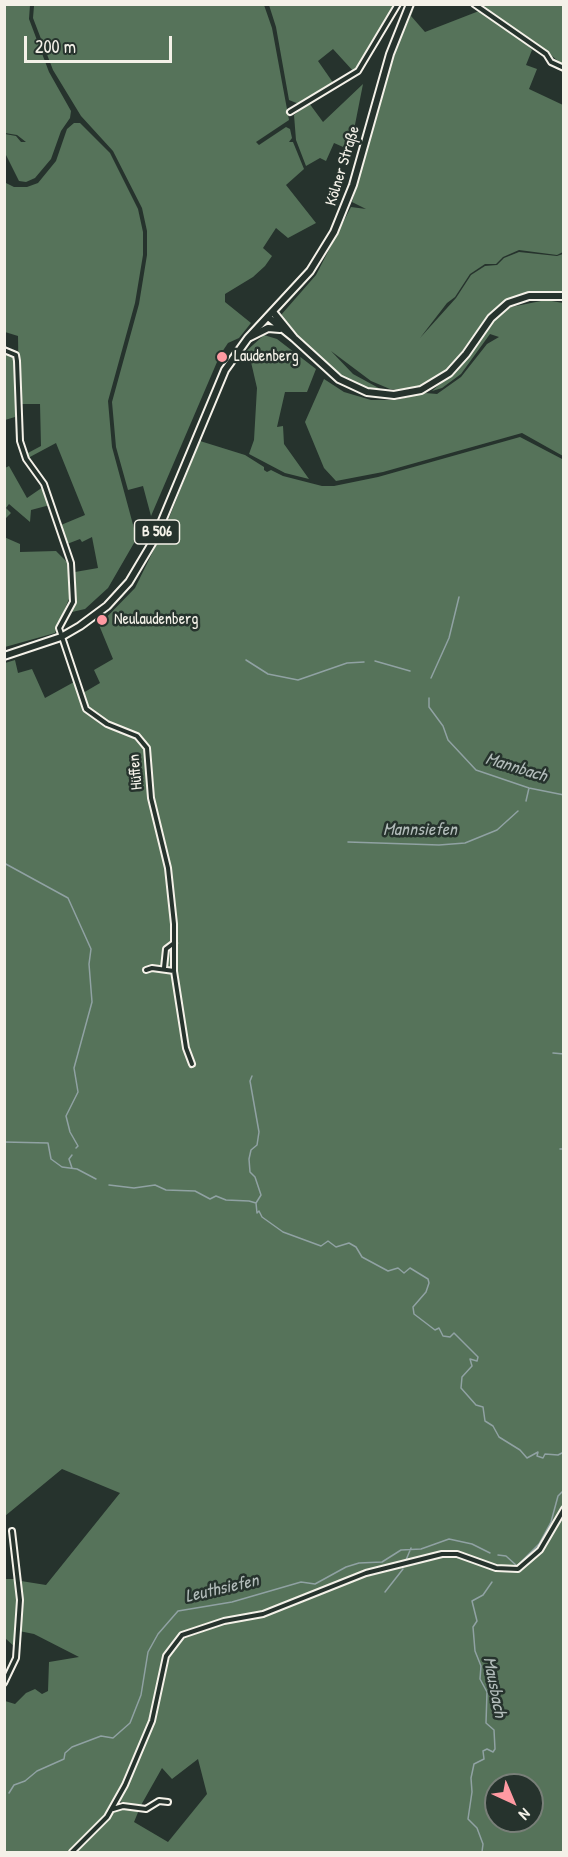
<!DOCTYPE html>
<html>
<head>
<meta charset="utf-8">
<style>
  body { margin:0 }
  #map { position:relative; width:568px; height:1857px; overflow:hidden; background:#26332d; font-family:"Patrick Hand",sans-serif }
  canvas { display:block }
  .frame { position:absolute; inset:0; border:6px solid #f4f1e8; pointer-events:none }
  .north { position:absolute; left:484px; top:1773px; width:60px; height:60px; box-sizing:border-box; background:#26332d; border:2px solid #787f78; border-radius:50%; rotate:136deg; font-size:16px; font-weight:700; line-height:24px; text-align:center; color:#f4f1e8 }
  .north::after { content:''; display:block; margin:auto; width:21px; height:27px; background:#ff9aa2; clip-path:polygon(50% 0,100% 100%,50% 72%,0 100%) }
  .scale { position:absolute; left:24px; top:36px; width:148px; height:27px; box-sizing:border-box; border:3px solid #f4f1e8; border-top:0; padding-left:8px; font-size:18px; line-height:21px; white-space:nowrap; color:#f4f1e8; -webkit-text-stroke:4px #26332d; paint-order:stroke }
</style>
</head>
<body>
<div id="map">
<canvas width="568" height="1857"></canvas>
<div class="frame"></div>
<div class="north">N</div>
<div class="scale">200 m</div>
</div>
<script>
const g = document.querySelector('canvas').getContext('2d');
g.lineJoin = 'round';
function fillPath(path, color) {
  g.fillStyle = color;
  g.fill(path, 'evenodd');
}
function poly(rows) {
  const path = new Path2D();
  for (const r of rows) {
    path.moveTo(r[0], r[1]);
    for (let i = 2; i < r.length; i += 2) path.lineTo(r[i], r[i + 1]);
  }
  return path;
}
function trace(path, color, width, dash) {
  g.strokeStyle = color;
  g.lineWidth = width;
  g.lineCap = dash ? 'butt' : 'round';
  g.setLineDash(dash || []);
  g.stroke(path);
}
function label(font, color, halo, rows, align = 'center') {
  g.font = font + ' "Patrick Hand",sans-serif';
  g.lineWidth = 5;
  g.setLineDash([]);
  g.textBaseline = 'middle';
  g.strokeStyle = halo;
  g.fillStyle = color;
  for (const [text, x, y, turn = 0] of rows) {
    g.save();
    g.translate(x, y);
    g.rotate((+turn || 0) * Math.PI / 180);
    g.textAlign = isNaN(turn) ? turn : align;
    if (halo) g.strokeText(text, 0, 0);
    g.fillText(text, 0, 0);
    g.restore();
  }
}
fillPath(poly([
  [5,4,30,5,29,19,49,72,71,111,70,118,61,131,51,159,35,178,26,182,19,181,5,153,5,134,16,136,21,142,26,142,17,135,5,133],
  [264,5,272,28,289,120,256,142,259,145,286,127,290,129,292,138,289,142,293,142,304,169,286,185,316,223,288,238,276,228,263,248,272,256,265,266,253,277,225,294,225,302,251,323,239,338,228,343,220,355,151,516,143,486,128,490,116,447,112,402,139,304,147,255,147,231,142,208,113,151,81,116,53,70,33,18,34,6],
  [269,5,394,5,354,72,333,49,318,61,334,84,299,104,289,100,276,27],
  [415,5,411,16,425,32,479,11,525,42,532,50,526,65,537,69,529,89,563,105,563,252,557,255,519,250,503,257,496,264,485,264,470,274,455,297,447,303,420,338,456,298,471,275,485,266,497,265,504,258,519,252,557,256,563,254,563,293,528,294,502,304,488,317,448,370,429,383,404,391,390,389,371,381,331,351,353,374,386,392,367,389,337,374,307,347,281,315,316,275,351,207,366,209,352,202,394,55],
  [478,5,563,5,563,65,547,52],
  [363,84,350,150,334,143,326,161,320,158,306,166,296,140,294,115,309,103,323,122],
  [74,123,80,123,110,153,138,209,143,232,143,255,135,303,108,401,112,447,135,532,134,543,108,588,85,609,72,612,76,600,75,572,98,568,92,537,82,542,80,539,67,544,64,535,61,525,85,515,56,443,28,458,26,454,41,446,40,404,19,404,18,336,5,332,4,182,14,187,27,187,38,183,56,161,67,129],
  [546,300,563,303,563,456,522,433,383,472,336,481,324,468,305,422,324,379,344,392,371,400,396,400,425,393,437,394,461,377,487,344,499,337,490,334,461,374,442,388,432,391,457,369,490,323,511,307],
  [264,335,277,339,316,369,307,392,285,392,277,427,283,426,284,444,309,479,285,473,249,454,254,440,257,388,251,362,243,354],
  [4,352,12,356,15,362,15,417,5,420],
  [520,437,564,460,563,1852,74,1852,114,1811,124,1807,139,1810,134,1822,168,1842,207,1794,198,1759,172,1779,162,1768,140,1807,119,1801,152,1718,124,1785,106,1817,87,1838,70,1852,5,1852,5,1701,15,1704,26,1693,35,1689,42,1694,48,1691,49,1662,79,1657,34,1634,19,1631,21,1581,46,1585,120,1493,62,1469,5,1516,5,663,15,660,18,673,32,669,45,698,74,682,86,712,90,710,83,693,100,683,94,670,113,659,99,625,135,588,167,523,200,441,245,455,264,467,264,470,267,472,271,470,283,476,322,486,334,486,378,477],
  [496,1785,532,1785,532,1821,496,1821],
  [9,466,27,498,43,487,50,505,31,510,30,522,9,504,6,508,11,513,5,519,5,468],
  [4,537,20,544,20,552,56,551,69,564,71,594,55,633,5,647],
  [4,1579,18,1579,19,1597,16,1648,5,1638]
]), '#56735a');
trace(poly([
  [246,660,268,674,298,680,347,663,364,662],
  [375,661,410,671],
  [431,678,449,638,459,597],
  [429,698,429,707,443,726,448,740,476,770,529,788,564,795],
  [526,801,529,788],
  [348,842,439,845,465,843,497,830,518,811],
  [4,863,68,898,91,949,89,964,92,1002,74,1068,78,1092,66,1116,70,1132,78,1146,76,1148],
  [553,1053,564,1054],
  [252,1076,250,1081,259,1132,257,1145,251,1150,249,1159,250,1172,255,1177,261,1195,256,1203],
  [4,1142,48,1143,51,1159,62,1167,77,1169,96,1179],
  [560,1149,564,1149],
  [72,1155,69,1159,72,1168],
  [109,1185,134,1188,155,1185,166,1190,195,1191,210,1199,216,1196,226,1200,249,1201,256,1203,257,1213,259,1211,262,1217,283,1232,321,1246,328,1241,336,1247,349,1243,356,1247,362,1257,388,1271,398,1268,404,1273,410,1268,428,1279,429,1283,426,1292,413,1307,414,1314,435,1330,439,1328,443,1336,450,1337,454,1333,478,1357,477,1361,470,1359,472,1366,462,1377,461,1388,476,1405,483,1407,485,1421,493,1426,499,1437,520,1450,527,1458,538,1452,537,1456,543,1458,545,1454,558,1455,564,1452],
  [498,1555,506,1556,517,1566],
  [406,1560,411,1548],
  [516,1567,539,1544,551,1522,558,1496,564,1490],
  [385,1592,403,1569],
  [9,1793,14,1785,25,1781,37,1771,64,1759,65,1753,72,1747,101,1736,113,1738,130,1723,141,1695,148,1652,158,1634,178,1611,232,1602,301,1582,315,1584,346,1567,359,1563,382,1562,401,1550,421,1549,449,1539,472,1544,490,1553],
  [482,1852,483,1844,477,1828,468,1819,472,1792,471,1778,474,1764,484,1759,483,1751,487,1749,493,1752,495,1749,494,1730,486,1723,487,1692,480,1679,481,1666,475,1651,473,1627,477,1621,472,1601,483,1595,492,1582]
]), '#90a2a3', 1.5);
const street = poly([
  [474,4,546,54,551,62,564,68],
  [290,112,358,71,398,4],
  [4,350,16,355,17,361,20,441,26,459,44,484,71,563,73,602,59,628,86,709,107,724,137,736,147,748,151,798,168,868,174,924,174,971,186,1048,192,1064],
  [164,968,166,949,174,943],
  [146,970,152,968,174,971],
  [4,1683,16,1658,20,1600,12,1531],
  [113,1809,123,1806,146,1809,159,1801,168,1802],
  [72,1852,107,1817,125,1785,152,1721,166,1656,182,1635,224,1621,263,1614,366,1573,442,1554,457,1554,496,1568,518,1569,540,1550,564,1509]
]);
const secondary = poly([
  [273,312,294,338,339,379,367,392,394,395,421,390,449,373,466,354,491,318,508,303,529,296,564,296],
  [268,317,294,338],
  [250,337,268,328,280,329]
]);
const primary = poly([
  [4,656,61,637,80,626,107,606,129,582,154,540,225,370,248,338,310,271,334,232,353,185,390,54,410,4]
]);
trace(street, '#f4f1e8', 8);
trace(secondary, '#f4f1e8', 10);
trace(primary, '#f4f1e8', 10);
trace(street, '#26332d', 4);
trace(secondary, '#26332d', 6);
trace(primary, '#26332d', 6);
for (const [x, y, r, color] of [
  [222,357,6,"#ff9aa2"],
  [102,620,6,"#ff9aa2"]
]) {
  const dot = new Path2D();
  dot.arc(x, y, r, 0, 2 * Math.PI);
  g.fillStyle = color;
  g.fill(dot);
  trace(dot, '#26332d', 2);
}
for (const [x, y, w] of [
  [157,532,45]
]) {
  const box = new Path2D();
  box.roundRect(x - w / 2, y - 12, w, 24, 4.5);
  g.fillStyle = '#26332d';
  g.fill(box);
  trace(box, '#f4f1e8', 1.5);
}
label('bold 15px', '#f4f1e8', null, [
  ["B 506",157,532]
]);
label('16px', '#f4f1e8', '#26332d', [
  ["Kölner Straße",343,166,-73],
  ["Hüffen",136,772,-95]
]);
label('16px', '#f4f1e8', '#26332d', [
  ["Laudenberg",234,357],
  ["Neulaudenberg",114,620]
], 'left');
label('italic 18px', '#b2bcba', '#26332d', [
  ["Mannbach",516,768,17],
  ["Mannsiefen",420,830],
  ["Leuthsiefen",222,1589,-13],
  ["Mausbach",494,1687,79]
]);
</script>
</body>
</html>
